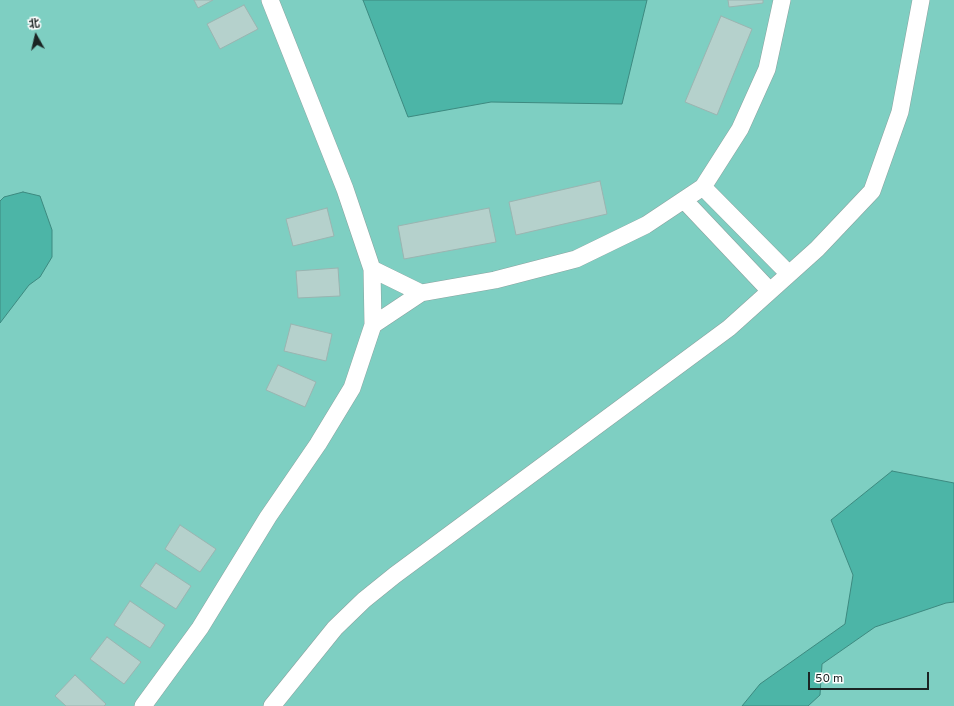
<!DOCTYPE html>
<html>
<head>
<meta charset="utf-8">
<style>
  body { margin:0 }
  #map { position:relative; width:954px; height:706px; overflow:hidden; background:#d0ece7; font-family:Overpass,"Noto Sans SC",sans-serif }
  canvas { display:block }
  .north { position:absolute; left:16px; top:16px; width:40px; height:40px; -webkit-text-stroke:3px #fff; paint-order:stroke; rotate:352deg; font-size:11px; font-weight:700; line-height:16px; text-align:center; color:#1b2524 }
  .north::after { content:''; display:block; margin:auto; width:14px; height:18px; background:#1b2524; clip-path:polygon(50% 0,100% 100%,50% 72%,0 100%) }
  .scale { position:absolute; left:808px; top:672px; width:121px; height:18px; box-sizing:border-box; border:2px solid #1b2524; border-top:0; padding-left:5px; font-size:12px; line-height:14px; white-space:nowrap; color:#1b2524; -webkit-text-stroke:3px #fff; paint-order:stroke }
</style>
</head>
<body>
<div id="map">
<canvas width="954" height="706"></canvas>
<div class="north">北</div>
<div class="scale">50 m</div>
</div>
<script>
const g = document.querySelector('canvas').getContext('2d');
g.lineJoin = 'round';
function fillPath(path, color) {
  g.fillStyle = color;
  g.fill(path, 'evenodd');
}
function poly(rows) {
  const path = new Path2D();
  for (const r of rows) {
    path.moveTo(r[0], r[1]);
    for (let i = 2; i < r.length; i += 2) path.lineTo(r[i], r[i + 1]);
  }
  return path;
}
function trace(path, color, width, dash) {
  g.strokeStyle = color;
  g.lineWidth = width;
  g.lineCap = dash ? 'butt' : 'round';
  g.setLineDash(dash || []);
  g.stroke(path);
}
fillPath(poly([
  [0,0,954,0,954,706,0,706]
]), '#7ecfc2');
const water = poly([
  [363,0,647,0,622,104,491,102,408,117,363,0],
  [23,192,40,196,52,230,52,257,40,277,29,285,0,323,0,201,4,197,23,192],
  [892,471,954,483,954,602,946,603,875,627,822,664,820,695,808,706,742,706,760,684,845,624,853,575,831,520,892,471]
]);
fillPath(water, '#4cb5a7');
trace(water, '#3d8a80', 1);
const building = poly([
  [194,0,213,0,198,8,194,0],
  [728,0,763,0,763,3,729,7,728,0],
  [244,5,258,29,220,49,207,24,244,5],
  [721,16,752,29,717,115,685,102,721,16],
  [600,181,607,214,516,235,509,202,600,181],
  [327,208,334,236,293,246,286,219,327,208],
  [489,208,496,242,404,259,398,226,489,208],
  [338,268,340,296,298,298,296,271,338,268],
  [291,324,332,334,326,361,284,351,291,324],
  [278,365,316,382,305,407,266,390,278,365],
  [180,525,216,549,200,572,165,549,180,525],
  [156,563,191,586,176,609,140,586,156,563],
  [130,601,165,625,150,648,114,625,130,601],
  [107,637,141,662,124,684,90,659,107,637],
  [75,675,106,704,104,706,66,706,55,696,75,675]
]);
fillPath(building, '#b5d1cc');
trace(building, '#9ab5b1', 1);
const minor = poly([
  [270,0,345,189,372,269,421,293,495,280,576,259,646,225,703,187,740,129,767,69,782,0],
  [703,187,789,274],
  [684,200,770,291],
  [373,325,421,293],
  [143,706,200,628,268,517,318,444,352,388,373,325,372,269],
  [272,706,335,628,364,600,395,575,729,328,817,249,872,191,900,112,921,0]
]);
trace(minor, '#8aa4a0', 18);
trace(minor, '#fff', 17);
</script>
</body>
</html>
